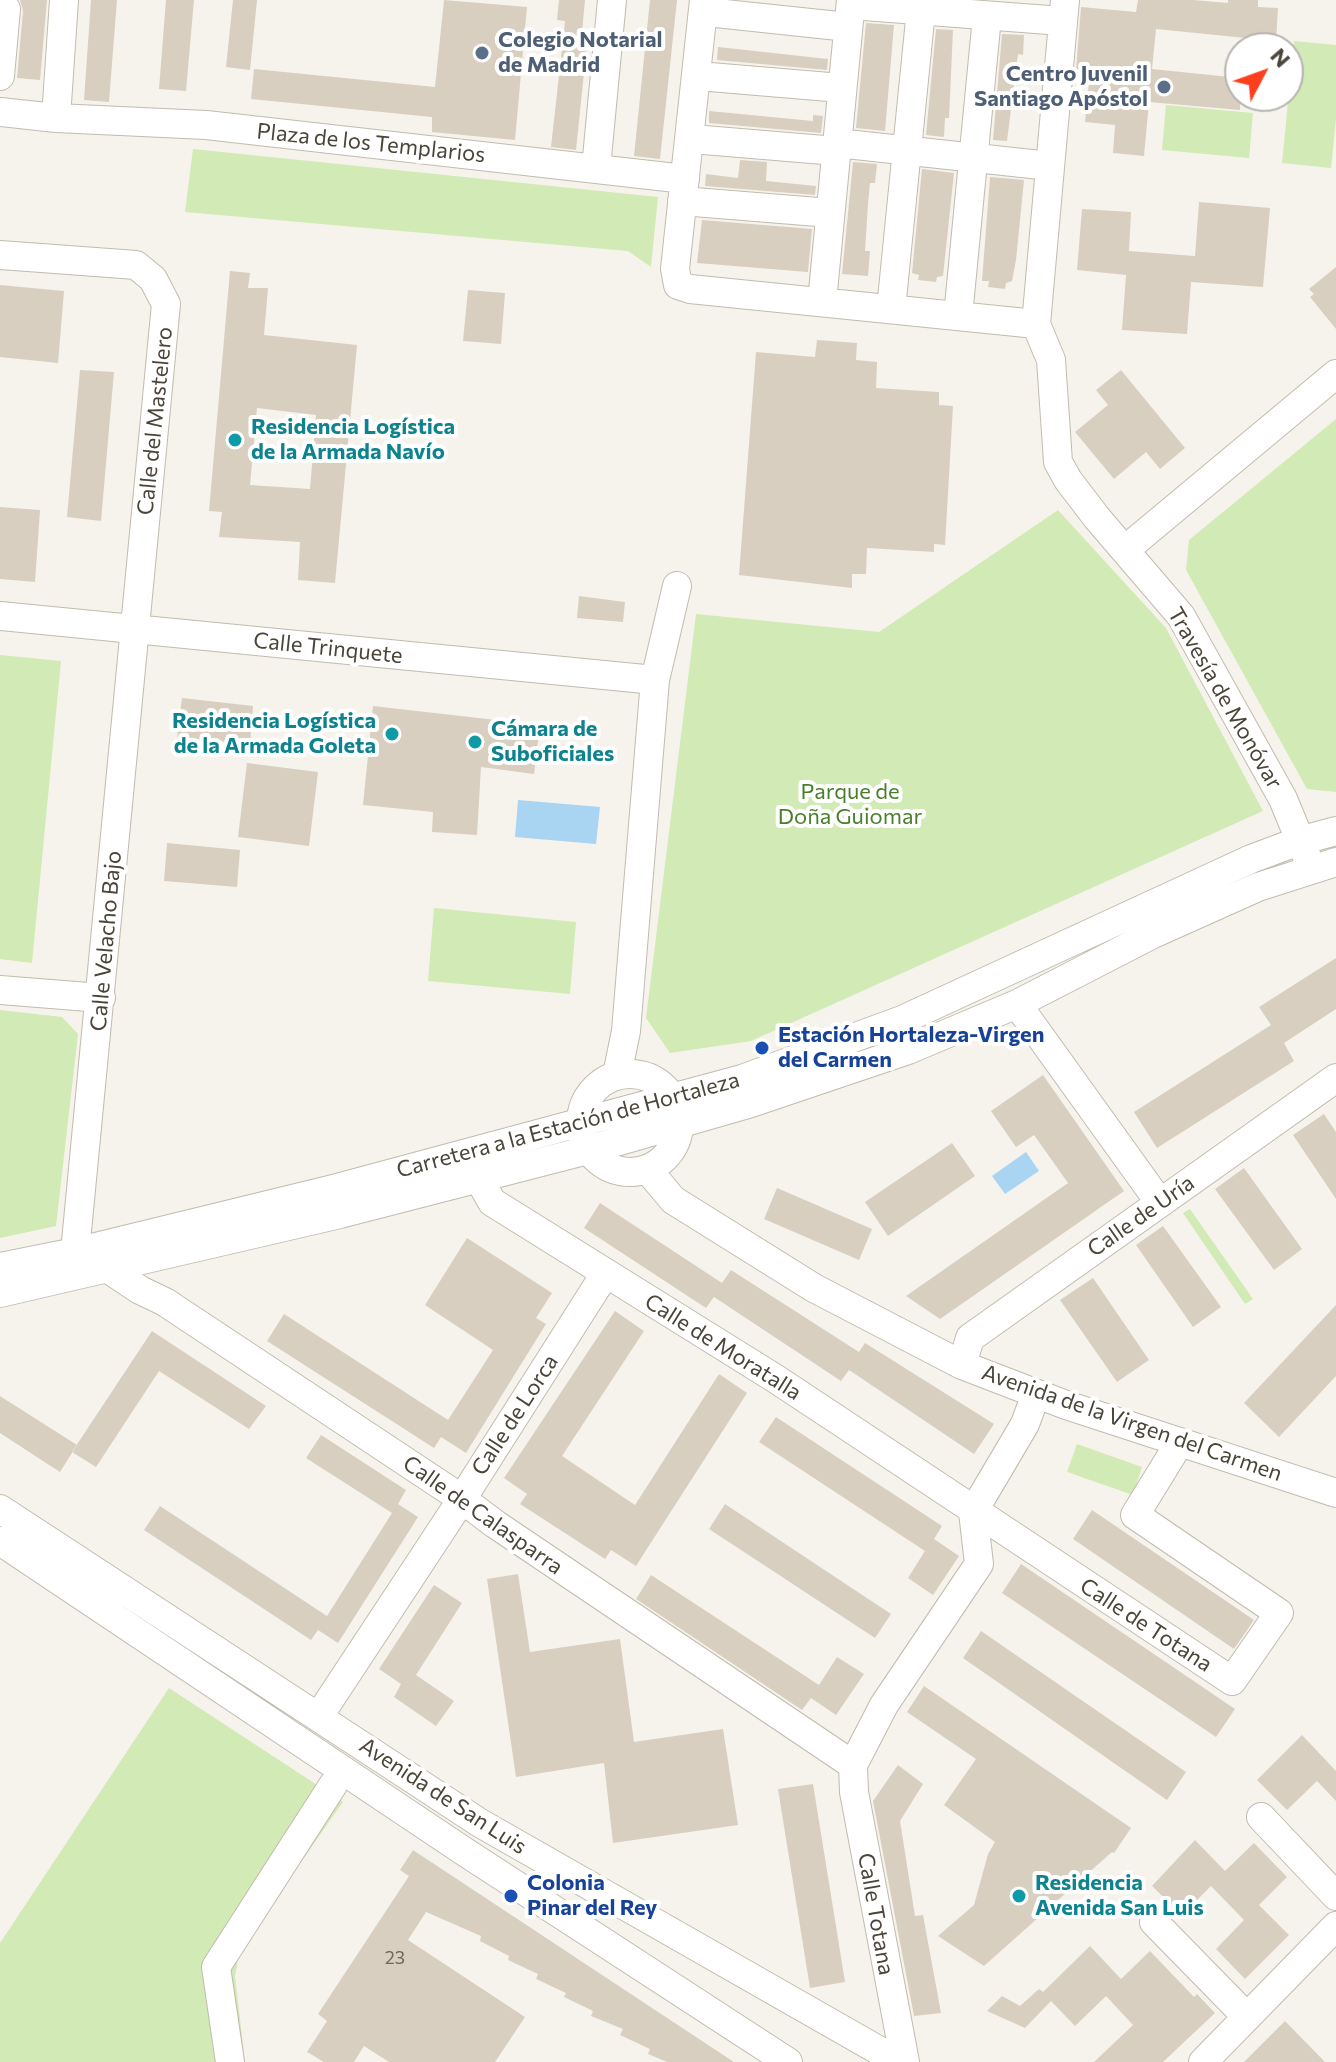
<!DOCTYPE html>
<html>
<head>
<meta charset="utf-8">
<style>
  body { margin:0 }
  #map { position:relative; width:1336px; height:2062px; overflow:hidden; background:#f6f3ec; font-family:Commissioner,sans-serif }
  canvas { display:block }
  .north { position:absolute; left:1224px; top:32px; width:80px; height:80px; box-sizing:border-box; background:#fff; border:2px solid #b7b4b0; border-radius:50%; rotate:49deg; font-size:22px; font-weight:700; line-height:32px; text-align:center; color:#4b4439 }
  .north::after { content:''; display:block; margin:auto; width:28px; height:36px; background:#fc3f1d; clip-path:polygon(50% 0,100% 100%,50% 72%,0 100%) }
</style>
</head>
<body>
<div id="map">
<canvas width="1336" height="2062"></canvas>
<div class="north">N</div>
</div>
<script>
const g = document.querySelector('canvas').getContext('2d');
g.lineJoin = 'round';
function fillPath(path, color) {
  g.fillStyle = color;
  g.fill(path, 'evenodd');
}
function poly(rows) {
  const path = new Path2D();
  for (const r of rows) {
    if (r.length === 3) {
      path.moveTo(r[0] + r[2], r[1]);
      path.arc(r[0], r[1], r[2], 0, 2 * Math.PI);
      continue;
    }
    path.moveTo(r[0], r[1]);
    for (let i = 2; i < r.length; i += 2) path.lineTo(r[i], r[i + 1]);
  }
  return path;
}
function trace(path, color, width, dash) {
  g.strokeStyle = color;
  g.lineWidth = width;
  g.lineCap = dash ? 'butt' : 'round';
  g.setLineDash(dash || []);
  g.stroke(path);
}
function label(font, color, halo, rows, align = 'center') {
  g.font = font + ' Commissioner,sans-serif';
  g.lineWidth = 8;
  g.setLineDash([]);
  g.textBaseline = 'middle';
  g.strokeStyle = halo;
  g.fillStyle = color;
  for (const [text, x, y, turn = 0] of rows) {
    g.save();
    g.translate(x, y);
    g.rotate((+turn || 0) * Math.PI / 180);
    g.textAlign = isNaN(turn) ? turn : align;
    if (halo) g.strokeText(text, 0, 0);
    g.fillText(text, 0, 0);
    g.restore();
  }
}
fillPath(poly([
  [1294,41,1336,45,1336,119,1331,168,1282,163],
  [1166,105,1253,113,1249,158,1162,150],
  [193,149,658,197,651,267,628,251,185,212],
  [1336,419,1336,792,1307,789,1186,570,1189,540],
  [1058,510,1166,628,1263,811,751,1041,670,1053,646,1018,696,614,879,632],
  [0,655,61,661,32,963,0,959],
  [434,908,576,922,570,994,428,981],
  [0,1010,62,1017,78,1034,56,1226,0,1238],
  [1190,1209,1253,1299,1245,1304,1183,1213],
  [1077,1444,1142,1467,1133,1495,1067,1472],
  [169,1688,343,1802,240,1949,235,1976,245,2062,0,2062,0,1943]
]), '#d2eab5');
fillPath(poly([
  [518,800,600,807,596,844,515,837],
  [1026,1152,1039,1171,1005,1194,992,1176]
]), '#a9d4f2');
fillPath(poly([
  [20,0,47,0,40,80,17,78,23,11],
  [91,0,117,0,109,102,84,100],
  [166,0,194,0,186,91,159,89],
  [233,0,257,0,250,70,226,67],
  [444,0,527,7,515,140,432,132,432,117,251,99,254,69,435,87],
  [559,0,585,0,581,43,587,44,576,150,551,147,565,21,557,20],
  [650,0,677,0,660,159,634,156],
  [1138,0,1193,0,1228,3,1228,0,1258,0,1258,7,1278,8,1276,41,1156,29,1152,69,1240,78,1240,110,1149,102,1144,156,1113,153,1115,125,1085,122,1090,71,1076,70,1081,7,1136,12],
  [866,23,894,25,885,131,856,128],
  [936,29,953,30,949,118,945,118,944,137,926,135],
  [1002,34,1024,35,1023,55,1018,54,1007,141,993,140],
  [718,47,828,59,827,70,717,60],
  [709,111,813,121,813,115,823,116,821,133,709,123],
  [740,160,767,162,766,181,816,186,815,195,705,186,706,174,738,178],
  [853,162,877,164,875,183,870,183,868,204,865,251,870,251,868,276,842,274],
  [922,169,954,173,943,276,937,277,936,282,918,280,919,275,912,273],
  [990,177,1024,180,1016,260,1012,281,1006,283,1005,289,988,287,989,281,982,281],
  [1199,202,1270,208,1263,287,1191,282,1187,334,1122,330,1126,275,1077,270,1082,209,1131,212,1129,251,1195,256],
  [702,220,812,229,808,272,697,263],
  [1336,267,1336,329,1310,297,1314,294,1309,289],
  [230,271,250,273,248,288,268,288,264,335,357,345,335,583,298,580,300,542,219,537,222,512,209,511],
  [257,408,316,415,310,489,250,485],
  [0,285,64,291,58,363,0,357],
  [468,290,505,293,501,344,463,341],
  [817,340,857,343,856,360,877,362,876,388,939,392,939,405,953,406,945,545,934,544,934,552,867,548,866,574,852,574,852,588,739,575,756,352,815,357],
  [80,370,114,372,101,521,67,517],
  [1121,370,1185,448,1160,469,1146,452,1114,479,1075,432,1108,405,1096,390],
  [0,507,40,510,35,582,0,579],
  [579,596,625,602,623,622,577,618],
  [182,698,253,706,250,744,177,737],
  [373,706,540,725,534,774,481,767,477,835,432,832,433,812,363,805],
  [247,763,318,772,309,846,238,837],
  [167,843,240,850,237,887,164,881],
  [1336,958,1336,1009,1284,1043,1294,1061,1157,1148,1134,1112,1271,1025,1259,1007],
  [1043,1075,1124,1191,940,1319,906,1296,1068,1183,1034,1135,1016,1147,991,1111],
  [1324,1114,1336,1132,1336,1199,1293,1135],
  [952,1143,975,1176,888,1236,865,1202],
  [1244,1168,1302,1249,1274,1270,1215,1189],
  [777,1188,872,1229,859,1260,764,1219],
  [600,1203,722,1283,731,1270,859,1352,865,1343,994,1424,974,1454,849,1370,841,1381,714,1297,706,1308,584,1228],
  [1163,1226,1221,1307,1193,1327,1136,1245],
  [467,1238,552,1293,536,1318,546,1324,466,1453,441,1437,434,1448,267,1341,284,1314,448,1420,493,1350,425,1305],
  [1093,1278,1149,1360,1117,1382,1060,1300],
  [1336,1305,1336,1376,1279,1437,1244,1403],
  [615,1311,644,1331,562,1456,635,1505,719,1374,747,1393,636,1566,611,1550,605,1559,520,1504,527,1494,504,1478],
  [152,1331,266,1406,249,1429,159,1371,96,1467,72,1452],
  [0,1396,77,1445,60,1472,0,1433],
  [776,1417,942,1526,934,1539,959,1556,933,1595,908,1578,925,1551,759,1442],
  [321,1435,406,1490,398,1504,418,1517,338,1643,318,1630,311,1640,144,1530,160,1506,327,1616,392,1513,306,1458],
  [725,1504,891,1614,875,1638,709,1529],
  [1092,1510,1254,1620,1234,1649,1073,1539],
  [1021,1564,1235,1709,1216,1737,1002,1593],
  [518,1574,530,1652,620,1639,634,1742,723,1729,738,1825,613,1843,604,1763,516,1777,487,1579],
  [651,1575,819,1685,837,1657,864,1674,836,1715,811,1698,802,1710,636,1599],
  [434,1585,462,1603,416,1675,454,1701,436,1726,394,1697,401,1684,379,1669],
  [981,1631,1186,1772,1167,1800,963,1658],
  [924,1686,1131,1828,1114,1853,1112,1852,984,1966,938,1936,974,1905,988,1854,995,1842,944,1805,976,1759,907,1712],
  [1302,1735,1336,1771,1336,1801,1317,1781,1287,1810,1257,1780],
  [898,1765,923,1784,900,1821,915,1916,923,1915,941,2013,914,2016,873,1801],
  [813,1784,845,1982,810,1988,778,1789],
  [1195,1840,1225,1871,1254,1843,1287,1877,1259,1905,1289,1935,1245,1979,1216,1949,1244,1920,1211,1886,1182,1915,1152,1886],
  [413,1850,699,2039,734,2062,667,2062,648,2054,650,2049,620,2035,623,2029,591,2016,593,2011,564,1997,566,1993,536,1979,538,1974,508,1960,509,1956,480,1941,481,1936,426,1912,408,1940,525,2017,495,2062,389,2062,364,2046,354,2062,324,2062,307,2052,327,2021,318,2014,409,1876,400,1870],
  [1090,1946,1121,1979,1150,1951,1194,1997,1197,1994,1215,2013,1163,2062,1094,2062,1133,2025,1106,1996,1075,2026,1051,2001,1025,2028,987,2011,1002,1996,1020,2006,1039,1989,1043,1992],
  [1285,2021,1325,2062,1244,2062]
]), '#d8cfc1');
const minor = poly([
  [704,0,675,269,678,285,690,289,1036,324],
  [851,5,1062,21],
  [0,9,6,9,0,76],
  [716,13,848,27],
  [710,77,841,88],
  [0,112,56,118,206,125,685,179],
  [56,118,64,0],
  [704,140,836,151],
  [837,143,1050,166],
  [596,168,612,0],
  [682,201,830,213],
  [0,255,136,265,153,279,166,304,75,1252],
  [822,302,851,0],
  [891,309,921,10],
  [958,316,987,17],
  [1036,324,1051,360,1058,462,1068,480,1097,518,1181,616,1283,799,1307,857],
  [1036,324,1065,0],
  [1126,549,1336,374],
  [0,616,655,680],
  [0,990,101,998],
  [1017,1004,1160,1203],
  [630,1123,49],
  [617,1075,626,1031,655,680,677,586],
  [648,1170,673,1200,814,1288,962,1365,1066,1405,1336,1493],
  [479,1179,492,1202,776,1379,1232,1681,1279,1613,1135,1515,1180,1442],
  [0,1267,75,1252,337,1188,742,1079,902,1020,1251,859,1299,841,1336,831],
  [110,1270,140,1290,165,1302,462,1499,495,1524,853,1765],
  [0,1293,340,1214,588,1150,751,1103,908,1050,1017,1004,1153,934,1258,887,1336,862],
  [962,1365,970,1338,1336,1078],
  [0,1509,480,1823,899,2062],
  [0,1541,465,1852,788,2062],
  [319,1716,462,1499,605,1274],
  [1261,1817,1336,1896],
  [1154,1922,1246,2016],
  [230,2062,216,1967,333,1785],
  [905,2062,854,1792,853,1765,884,1705,979,1564,973,1512,1025,1424,1036,1394],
  [1203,2062,1336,1926]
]);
trace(minor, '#c2bbae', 30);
trace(minor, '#fff', 28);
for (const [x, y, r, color] of [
  [482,53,8,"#5c6f8a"],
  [1164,87,8,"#5c6f8a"],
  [235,440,8,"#0f9aa8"],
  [392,734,8,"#0f9aa8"],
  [475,742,8,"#0f9aa8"],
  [762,1048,8,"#1a4fb4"],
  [511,1896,8,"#1a4fb4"],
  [1019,1896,8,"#0f9aa8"]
]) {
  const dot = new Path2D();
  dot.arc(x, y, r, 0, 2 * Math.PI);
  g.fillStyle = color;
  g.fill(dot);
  trace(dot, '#fff', 3);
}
label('18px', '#6e675b', null, [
  ["23",395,1958]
]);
label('bold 22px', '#4e5e75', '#fff', [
  ["Colegio Notarial",498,40],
  ["de Madrid",498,65],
  ["Centro Juvenil",1148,74,"right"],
  ["Santiago Apóstol",1148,99,"right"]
], 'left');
label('22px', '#4b4439', '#fff', [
  ["Plaza de los Templarios",371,143,6],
  ["Calle del Mastelero",155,421,-84],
  ["Calle Trinquete",328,648,6],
  ["Travesía de Monóvar",1225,698,60],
  ["Calle Velacho Bajo",106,941,-85],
  ["Carretera a la Estación de Hortaleza",568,1125,-15],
  ["Calle de Uría",1141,1216,-35],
  ["Calle de Moratalla",723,1347,32],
  ["Calle de Lorca",515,1415,-57],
  ["Avenida de la Virgen del Carmen",1132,1423,19],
  ["Calle de Calasparra",483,1515,35],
  ["Calle de Totana",1146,1625,33],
  ["Avenida de San Luis",443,1796,33],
  ["Calle Totana",876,1914,80]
]);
label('bold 22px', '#0d838f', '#fff', [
  ["Residencia Logística",251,427],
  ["de la Armada Navío",251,452],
  ["Residencia Logística",376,721,"right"],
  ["de la Armada Goleta",376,746,"right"],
  ["Cámara de",491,729],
  ["Suboficiales",491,754],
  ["Residencia",1035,1883],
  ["Avenida San Luis",1035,1908]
], 'left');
label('22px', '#4a7f2a', '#fff', [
  ["Parque de",850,792],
  ["Doña Guiomar",850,817]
]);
label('bold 22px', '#164399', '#fff', [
  ["Estación Hortaleza-Virgen",778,1035],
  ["del Carmen",778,1060],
  ["Colonia",527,1883],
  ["Pinar del Rey",527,1908]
], 'left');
</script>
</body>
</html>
